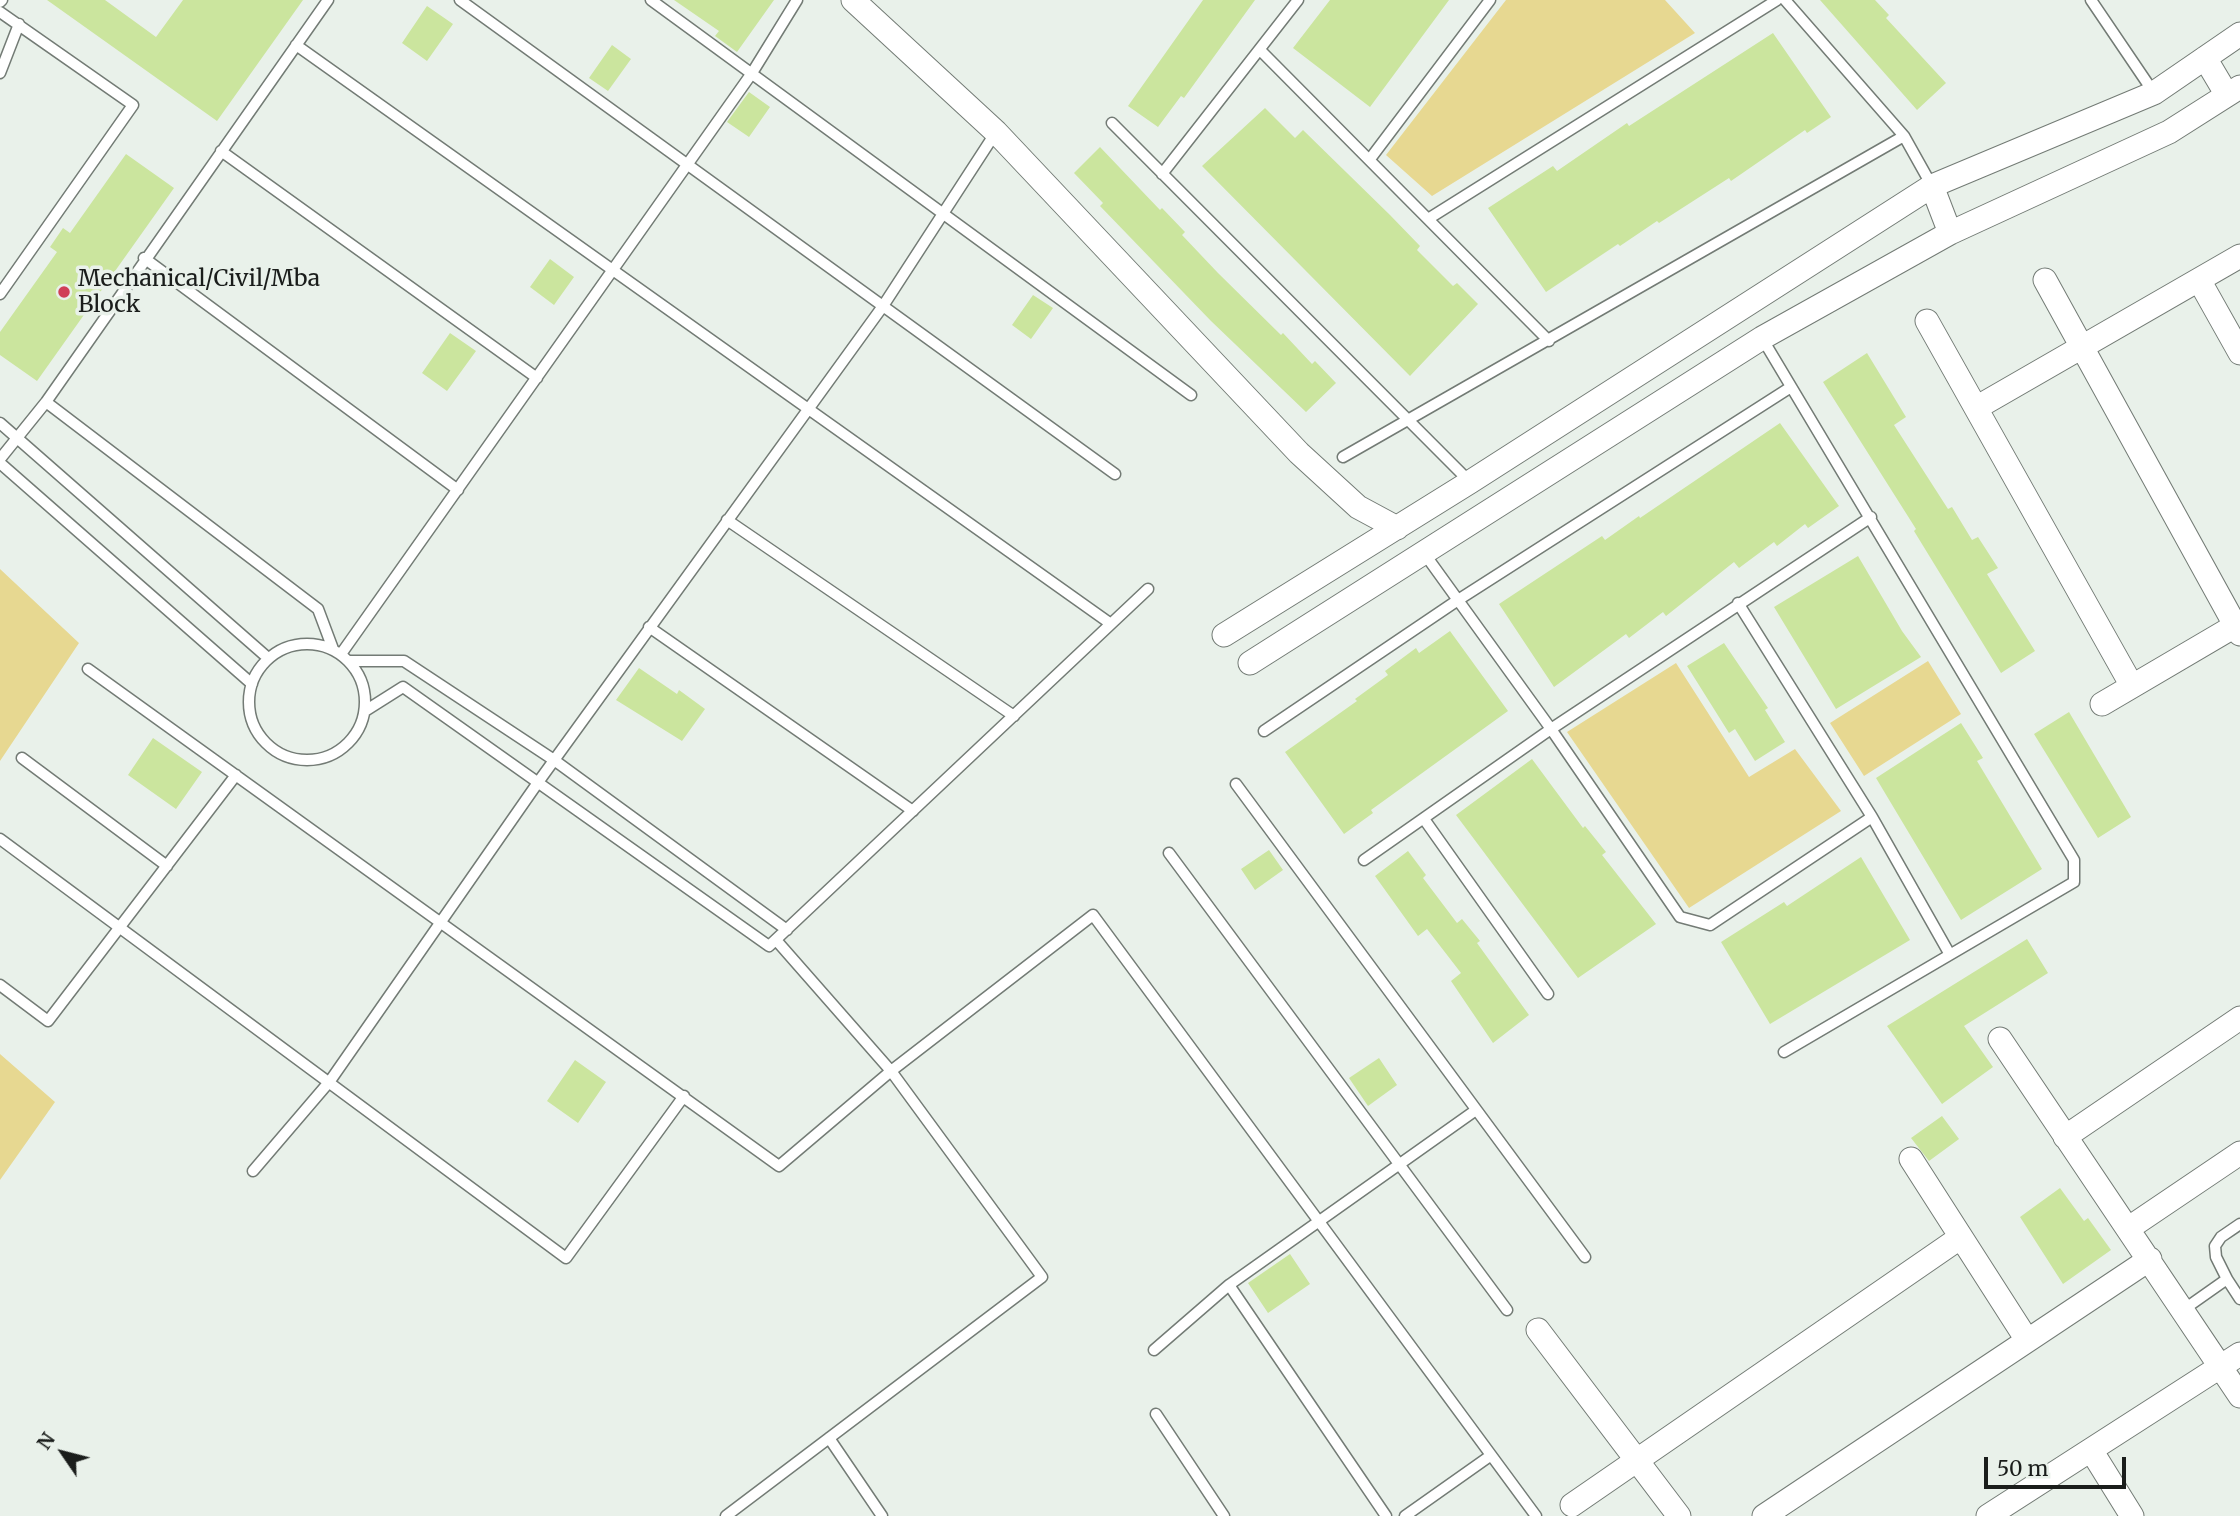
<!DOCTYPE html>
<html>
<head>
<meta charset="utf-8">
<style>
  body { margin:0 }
  #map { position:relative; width:2240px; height:1516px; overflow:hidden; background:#e9f1ea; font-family:Merriweather,serif }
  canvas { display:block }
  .north { position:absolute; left:28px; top:1418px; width:70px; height:70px; -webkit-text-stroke:5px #e9f1ea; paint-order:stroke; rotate:305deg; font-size:19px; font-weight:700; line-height:28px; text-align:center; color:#1a1d1b }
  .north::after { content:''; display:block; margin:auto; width:24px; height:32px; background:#1a1d1b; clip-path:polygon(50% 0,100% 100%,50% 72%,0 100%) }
  .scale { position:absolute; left:1984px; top:1457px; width:142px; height:32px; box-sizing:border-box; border:4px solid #1a1d1b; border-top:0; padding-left:9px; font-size:21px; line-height:24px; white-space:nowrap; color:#1a1d1b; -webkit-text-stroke:5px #e9f1ea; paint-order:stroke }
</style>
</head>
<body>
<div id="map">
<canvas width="2240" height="1516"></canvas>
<div class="north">N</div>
<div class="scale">50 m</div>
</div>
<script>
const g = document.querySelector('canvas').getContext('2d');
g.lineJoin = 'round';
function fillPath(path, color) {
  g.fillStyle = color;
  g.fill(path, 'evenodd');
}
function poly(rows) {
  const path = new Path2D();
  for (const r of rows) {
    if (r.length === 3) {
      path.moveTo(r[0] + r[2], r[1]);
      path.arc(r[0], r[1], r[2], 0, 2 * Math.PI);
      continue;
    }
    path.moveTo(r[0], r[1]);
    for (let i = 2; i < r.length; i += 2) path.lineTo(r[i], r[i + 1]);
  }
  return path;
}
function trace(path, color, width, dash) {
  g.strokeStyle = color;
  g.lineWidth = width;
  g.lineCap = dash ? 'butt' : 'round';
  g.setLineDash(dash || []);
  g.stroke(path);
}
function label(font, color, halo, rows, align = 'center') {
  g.font = font + ' Merriweather,serif';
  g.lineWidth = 7;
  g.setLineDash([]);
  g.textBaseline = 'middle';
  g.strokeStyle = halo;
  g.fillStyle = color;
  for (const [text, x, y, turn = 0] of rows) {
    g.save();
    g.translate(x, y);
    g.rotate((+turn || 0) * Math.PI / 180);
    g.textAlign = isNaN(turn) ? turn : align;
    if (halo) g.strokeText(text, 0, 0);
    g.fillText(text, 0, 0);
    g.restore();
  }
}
fillPath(poly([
  [1506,0,1665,0,1695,33,1432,196,1386,155],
  [0,569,79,643,0,761],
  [1928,661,1961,714,1864,776,1830,723],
  [1676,663,1749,777,1795,749,1841,811,1689,908,1567,732],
  [0,1054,55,1102,0,1180]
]), '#e7d891');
fillPath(poly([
  [47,0,105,0,156,37,183,0,303,0,217,121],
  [674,0,774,0,737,52,715,36,719,31],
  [1203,0,1255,0,1184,98,1181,96,1158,127,1128,106],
  [1330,0,1449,0,1370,107,1293,48],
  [1820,0,1875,0,1889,15,1886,18,1946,83,1917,110],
  [427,6,453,24,427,61,402,43],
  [1773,33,1831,117,1807,133,1805,130,1731,181,1729,178,1659,223,1657,221,1620,246,1618,244,1546,292,1488,208,1553,166,1557,171,1627,123,1629,126],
  [612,45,631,59,608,91,589,78],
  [749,92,770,107,749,137,727,122],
  [1265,108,1295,138,1303,130,1390,215,1420,246,1417,250,1453,286,1457,283,1478,304,1410,376,1202,166],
  [1100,147,1160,210,1162,208,1185,232,1182,235,1218,273,1281,335,1283,333,1312,364,1315,361,1336,383,1306,412,1211,321,1100,206,1103,203,1074,173],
  [126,154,174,188,37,381,0,355,0,332,57,252,50,247,63,228,70,233],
  [550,259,574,277,554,305,530,287],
  [1033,295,1053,308,1031,339,1012,325],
  [450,333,476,351,447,391,422,373],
  [1867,353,1906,417,1894,425,1948,509,1952,507,1972,540,1978,537,1998,568,1987,574,2035,651,2001,673,1914,531,1916,529,1823,382],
  [1780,423,1839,506,1808,528,1805,524,1777,546,1774,542,1739,568,1734,562,1666,616,1663,612,1629,638,1626,634,1554,687,1499,604,1602,536,1605,540,1639,516,1640,518],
  [1858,556,1902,631,1921,657,1836,709,1774,607],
  [1450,631,1508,711,1371,810,1373,813,1344,834,1285,752,1357,701,1355,699,1388,675,1385,671,1416,648,1419,653],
  [1724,643,1768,708,1765,710,1785,742,1755,761,1735,729,1729,733,1687,666],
  [639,668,677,694,679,690,705,709,682,741,616,700],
  [2069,712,2131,817,2098,838,2034,734],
  [1961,723,1983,758,1977,761,2042,869,1961,920,1876,778],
  [153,738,202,772,176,809,128,775],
  [1532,759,1583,828,1585,826,1606,852,1602,855,1656,924,1578,978,1456,815],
  [1269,850,1283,870,1255,890,1241,869],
  [1408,851,1426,875,1423,878,1457,923,1462,919,1480,941,1477,943,1529,1015,1493,1043,1451,981,1461,973,1427,929,1418,936,1375,876],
  [1861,857,1910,940,1770,1024,1721,942,1784,902,1787,906],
  [2027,939,2048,973,1964,1026,1993,1067,1942,1104,1887,1026],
  [1379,1058,1397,1085,1368,1106,1349,1078],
  [575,1060,606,1082,578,1123,547,1101],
  [1942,1116,1959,1139,1929,1161,1911,1138],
  [2060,1188,2084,1221,2088,1218,2111,1250,2063,1284,2020,1217],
  [1290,1254,1310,1284,1268,1313,1248,1283]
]), '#cbe59e');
const service = poly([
  [460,0,1115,474],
  [651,0,1191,395],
  [1785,0,1904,136,1932,186],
  [2091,0,2154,93],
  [0,2,2,0],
  [0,12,133,105,0,294],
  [296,45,1111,624],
  [1261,51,1549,341],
  [0,73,19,24],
  [1112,123,1470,482],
  [221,151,537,378],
  [1370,159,1490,0],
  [1162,174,1298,0],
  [1428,219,1777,0],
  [144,258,458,490],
  [1762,338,2074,860,2074,882,1784,1052],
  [46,402,318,609,333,649],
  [0,423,268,658],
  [1343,457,1904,136],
  [0,459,46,402,328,0],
  [0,463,252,684],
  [727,520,1014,716],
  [1424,553,1551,729,1680,917,1710,925,1872,817],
  [1738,603,1872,817,1949,953],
  [649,627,913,811],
  [307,702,58],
  [341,654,752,73,797,0],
  [350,661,404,661,554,760,787,930],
  [88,669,779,1166,891,1071,1093,915,1536,1516],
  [365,711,403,687,769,946,1148,589],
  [1264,731,1458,600,1791,387],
  [22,758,167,866],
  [1236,784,1585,1257],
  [1424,819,1548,994],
  [0,839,566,1258,684,1096],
  [1169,853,1507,1310],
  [1364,860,1551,729,1871,517],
  [0,985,48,1021,236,775],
  [253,1171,330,1081,539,781,883,306,996,132],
  [2227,1279,2240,1299],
  [1229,1285,1386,1516],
  [2183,1310,2227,1279,2216,1257,2215,1246,2221,1237,2240,1224],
  [1154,1350,1229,1285,1476,1110],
  [1156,1414,1224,1516],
  [829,1438,882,1516],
  [726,1516,1042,1277,891,1071,776,940],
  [1405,1516,1490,1456]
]);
const minor = poly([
  [853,0,996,132,1299,453,1358,507,1397,528],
  [2205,58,2227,95],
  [1932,186,1950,233],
  [2045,280,2240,634],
  [2199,280,2240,353],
  [1927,321,2132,686],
  [1976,408,2240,256],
  [1224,635,1470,482,1932,186,2154,93,2240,34],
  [1250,663,1762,338,1950,233,2169,132,2240,87],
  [2102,704,2240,623],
  [2000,1039,2240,1396],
  [2065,1137,2240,1018],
  [1911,1159,2027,1340],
  [2129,1228,2240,1153],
  [1538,1330,1679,1516],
  [2091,1450,2132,1516],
  [1572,1505,1961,1237],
  [1764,1516,2150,1259],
  [1988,1516,2240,1354]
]);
trace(service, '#737b75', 13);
trace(minor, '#737b75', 25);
trace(service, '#fff', 10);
trace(minor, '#fff', 23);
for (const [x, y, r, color] of [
  [64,292,7,"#d03f57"]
]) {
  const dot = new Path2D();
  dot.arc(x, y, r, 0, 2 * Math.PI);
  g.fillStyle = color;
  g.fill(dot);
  trace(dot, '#e9f1ea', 2.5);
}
label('23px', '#1a1d1b', '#e9f1ea', [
  ["Mechanical/Civil/Mba",78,279],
  ["Block",78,305]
], 'left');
</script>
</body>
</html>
